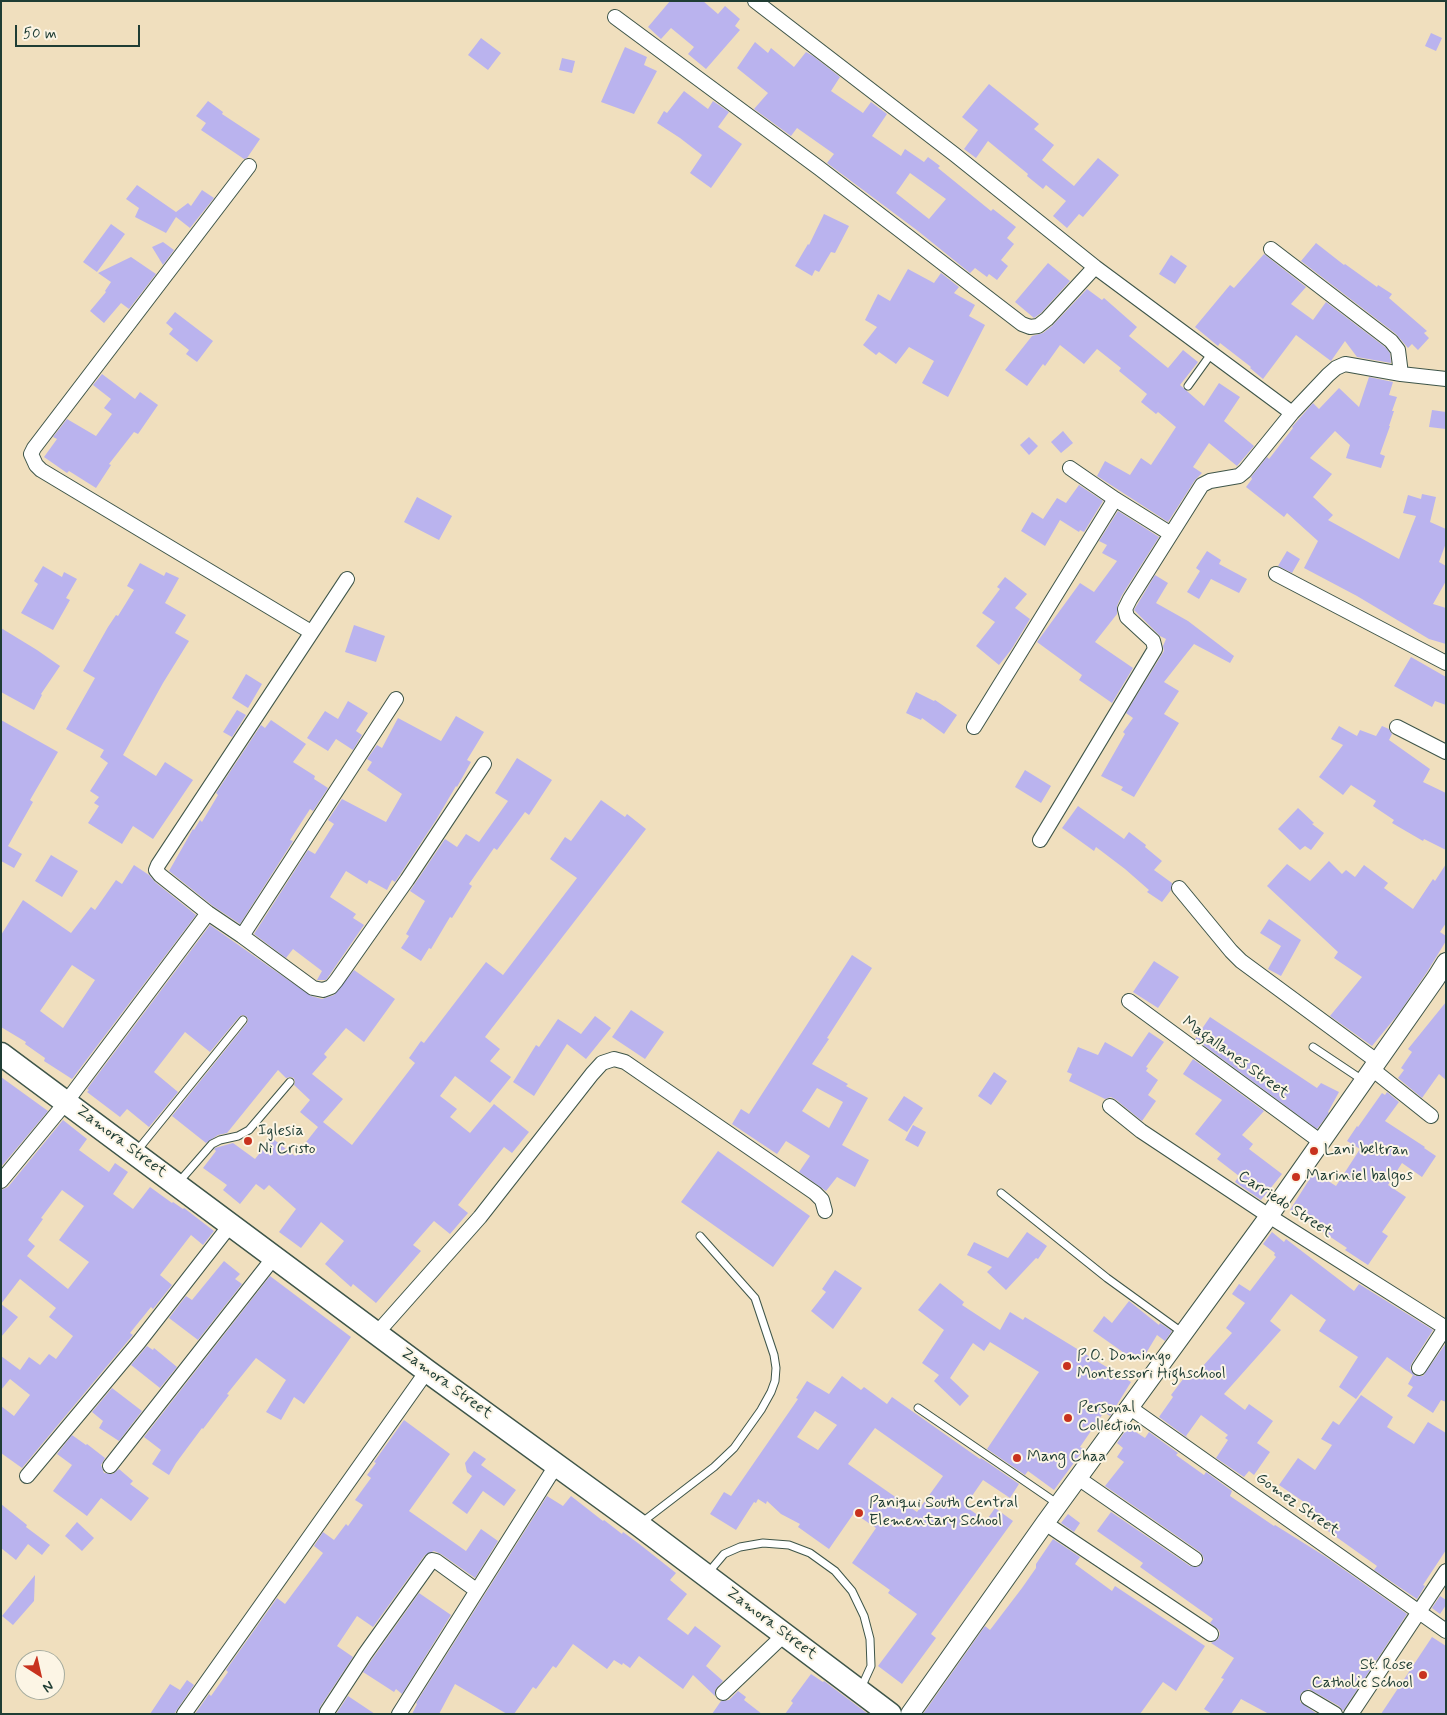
<!DOCTYPE html>
<html>
<head>
<meta charset="utf-8">
<style>
  body { margin:0 }
  #map { position:relative; width:1447px; height:1715px; overflow:hidden; background:#f0dfbe; font-family:Mynerve,sans-serif }
  canvas { display:block }
  .frame { position:absolute; inset:0; border:2px solid #1f3d34; pointer-events:none }
  .north { position:absolute; left:15px; top:1650px; width:50px; height:50px; box-sizing:border-box; background:#fcf5e5; border:1px solid #a4ab9e; border-radius:50%; rotate:145deg; font-size:14px; font-weight:700; line-height:20px; text-align:center; color:#1f3d34 }
  .north::after { content:''; display:block; margin:auto; width:18px; height:22px; background:#c8321e; clip-path:polygon(50% 0,100% 100%,50% 72%,0 100%) }
  .scale { position:absolute; left:15px; top:25px; width:125px; height:22px; box-sizing:border-box; border:2px solid #1f3d34; border-top:0; padding-left:6px; font-size:15px; line-height:18px; white-space:nowrap; color:#1f3d34; -webkit-text-stroke:4px #fcf5e5; paint-order:stroke }
</style>
</head>
<body>
<div id="map">
<canvas width="1447" height="1715"></canvas>
<div class="frame"></div>
<div class="north">N</div>
<div class="scale">50 m</div>
</div>
<script>
const g = document.querySelector('canvas').getContext('2d');
g.lineJoin = 'round';
function fillPath(path, color) {
  g.fillStyle = color;
  g.fill(path, 'evenodd');
}
function poly(rows) {
  const path = new Path2D();
  for (const r of rows) {
    path.moveTo(r[0], r[1]);
    for (let i = 2; i < r.length; i += 2) path.lineTo(r[i], r[i + 1]);
  }
  return path;
}
function trace(path, color, width, dash) {
  g.strokeStyle = color;
  g.lineWidth = width;
  g.lineCap = dash ? 'butt' : 'round';
  g.setLineDash(dash || []);
  g.stroke(path);
}
function label(font, color, halo, rows, align = 'center') {
  g.font = font + ' Mynerve,sans-serif';
  g.lineWidth = 4;
  g.setLineDash([]);
  g.textBaseline = 'middle';
  g.strokeStyle = halo;
  g.fillStyle = color;
  for (const [text, x, y, turn = 0] of rows) {
    g.save();
    g.translate(x, y);
    g.rotate((+turn || 0) * Math.PI / 180);
    g.textAlign = isNaN(turn) ? turn : align;
    if (halo) g.strokeText(text, 0, 0);
    g.fillText(text, 0, 0);
    g.restore();
  }
}
fillPath(poly([
  [670,1,703,1,718,14,725,6,740,19,735,26,740,30,706,69,688,54,694,47,671,28,661,39,648,27],
  [1431,33,1442,38,1436,51,1425,46],
  [481,38,501,53,488,70,468,55],
  [755,42,768,53,771,48,794,67,806,52,813,56,840,77,831,91,863,113,871,102,887,114,872,136,901,156,905,149,924,162,928,157,940,166,938,168,991,211,993,209,1016,227,1007,238,1014,244,1001,260,1008,266,997,280,989,274,987,277,975,268,970,273,918,231,827,163,834,154,797,128,791,136,754,109,768,93,737,68],
  [910,173,946,199,929,219,896,193],
  [625,47,647,57,644,65,657,71,634,114,601,102],
  [562,58,575,61,572,73,559,70],
  [989,84,1039,124,1034,129,1054,145,1042,160,1074,186,1098,158,1119,175,1083,217,1079,214,1067,228,1053,216,1066,201,1046,185,1043,189,1027,176,1028,174,988,141,976,158,964,149,978,130,962,117],
  [684,91,708,109,713,101,729,112,718,127,742,144,711,188,690,173,702,155,680,138,657,123,664,111,667,113],
  [208,101,223,112,222,114,260,139,247,158,244,159,201,130,206,123,196,116],
  [137,185,176,212,188,203,191,206,202,190,214,198,190,228,176,217,166,233,135,217,139,208,126,199],
  [824,214,849,226,835,253,831,252,819,272,815,270,812,276,795,266,808,244,809,245],
  [111,224,125,234,97,272,83,262],
  [163,242,174,250,163,265,152,247],
  [1316,243,1344,265,1345,264,1377,287,1378,285,1392,294,1389,298,1427,331,1424,333,1429,338,1418,350,1412,344,1408,348,1396,334,1301,261],
  [1264,254,1306,287,1291,304,1313,320,1326,302,1385,347,1390,353,1391,363,1357,357,1345,341,1331,361,1296,335,1263,379,1250,368,1251,367,1220,343,1218,346,1195,327,1230,285,1234,288],
  [1171,255,1187,266,1175,284,1159,274],
  [131,257,156,274,129,309,121,303,104,323,90,311,106,292,105,291,111,282,98,273],
  [1048,263,1070,281,1041,313,1034,318,1015,302],
  [908,269,934,283,941,273,959,287,954,293,975,305,969,316,985,325,948,397,922,383,934,361,909,347,896,364,879,352,876,355,863,345,877,327,865,320,878,294,890,301],
  [1087,289,1102,300,1104,298,1137,327,1129,336,1168,368,1183,350,1198,362,1180,385,1204,406,1219,383,1240,397,1224,421,1254,446,1237,466,1209,443,1193,467,1202,473,1195,480,1168,522,1097,476,1105,461,1130,475,1141,458,1151,465,1176,427,1158,412,1156,414,1141,402,1147,394,1119,371,1121,368,1097,349,1084,364,1060,345,1045,366,1043,364,1027,386,1005,370,1032,336,1043,333,1052,326],
  [175,312,213,341,197,362,186,354,189,350,169,334,173,329,166,323],
  [102,374,135,399,140,392,158,405,138,434,134,432,109,464,111,465,96,488,69,471,67,473,44,457,57,439,53,437,67,419,96,436,112,414,104,408,111,399,93,385],
  [1369,377,1393,382,1389,395,1397,397,1392,411,1394,411,1389,426,1390,426,1380,454,1385,456,1381,468,1346,458,1350,445,1335,431,1310,458,1332,474,1313,497,1333,515,1328,520,1399,559,1416,516,1403,513,1408,495,1421,499,1422,494,1436,497,1430,522,1446,529,1446,543,1439,562,1446,566,1446,581,1433,604,1446,608,1446,644,1429,639,1357,596,1304,568,1318,541,1287,513,1284,517,1246,487,1252,479,1251,477,1267,457,1269,459,1293,428,1292,427,1313,403,1319,409,1339,388,1359,407],
  [1432,410,1446,412,1446,429,1429,427],
  [1063,431,1073,443,1061,453,1051,442],
  [1029,437,1038,446,1029,455,1020,445],
  [1079,485,1103,501,1084,532,1080,530,1079,532,1060,520,1045,546,1021,531,1032,512,1043,519,1057,498,1066,503],
  [417,497,452,516,439,540,404,522],
  [1118,511,1159,537,1122,595,1117,606,1117,614,1095,642,1133,668,1112,703,1079,680,1082,675,1037,642,1080,583,1094,592,1117,561,1102,553,1107,545,1099,541],
  [1207,551,1221,560,1219,564,1247,579,1239,593,1211,579,1199,599,1187,592,1200,571,1196,568],
  [1287,551,1300,559,1292,573,1278,566],
  [140,563,164,576,166,572,179,578,165,603,186,615,175,633,189,641,163,683,123,755,156,776,165,762,193,780,153,839,133,826,122,844,88,823,99,806,94,803,99,797,90,791,108,763,100,757,104,750,66,729,95,678,83,671,108,627,116,615,118,616,134,590,127,586],
  [43,566,62,577,64,572,77,579,66,598,70,600,53,630,21,613,38,584,34,581],
  [1155,575,1168,583,1156,603,1188,621,1234,656,1230,663,1194,644,1164,682,1179,691,1164,714,1179,723,1134,797,1121,790,1123,787,1101,776,1125,734,1123,732,1133,718,1126,713,1164,651,1163,646,1166,639,1160,636,1134,610],
  [1005,577,1027,594,1015,608,1030,619,1011,650,999,665,976,646,995,622,982,613,1000,589,997,587],
  [354,625,385,636,376,662,345,652],
  [1,628,37,650,60,666,41,694,42,695,34,710,1,692],
  [1411,657,1446,677,1446,705,1435,701,1432,707,1394,686],
  [246,674,262,684,248,708,232,698],
  [916,692,934,701,935,700,957,715,944,734,922,718,921,720,906,713],
  [348,701,368,713,356,731,362,735,353,750,336,739,328,751,307,738,325,711,338,719],
  [237,710,246,715,232,737,223,732],
  [456,716,484,732,467,760,471,762,457,787,456,786,436,820,395,882,392,880,387,890,369,880,367,884,346,871,330,897,356,914,353,918,364,925,326,980,317,980,322,971,293,949,286,958,254,934,308,850,315,854,334,824,328,820,342,799,386,822,402,794,367,770,372,762,367,759,377,745,382,748,398,718,441,741],
  [1,720,58,752,30,800,33,802,8,846,22,854,14,868,1,861],
  [271,720,306,744,293,762,315,776,314,779,328,788,313,811,310,809,290,840,293,841,240,924,213,906,169,871,193,829,194,830,200,820,202,822,218,795,216,793,261,725,265,728],
  [1339,726,1357,736,1360,730,1376,736,1382,726,1389,729,1392,734,1389,740,1430,769,1423,782,1446,793,1446,850,1424,839,1423,841,1392,823,1394,820,1373,806,1376,801,1351,785,1343,795,1319,777,1343,745,1331,739],
  [517,758,552,780,529,815,525,812,497,850,494,848,469,884,472,886,452,918,450,917,431,949,429,948,421,961,401,948,409,936,406,934,425,901,410,891,445,839,457,847,466,834,479,842,508,801,495,793],
  [1025,770,1051,786,1041,803,1015,787],
  [601,800,625,817,627,814,646,829,485,1037,500,1049,490,1061,511,1077,490,1103,455,1076,440,1096,457,1109,450,1117,470,1133,494,1104,529,1132,512,1153,504,1147,458,1205,468,1213,450,1234,434,1221,413,1245,421,1251,376,1303,353,1284,351,1287,325,1264,344,1241,321,1222,301,1248,279,1232,296,1209,269,1185,264,1190,256,1184,240,1204,223,1190,227,1185,203,1168,216,1151,214,1149,215,1148,233,1143,255,1159,272,1138,295,1156,318,1127,300,1112,310,1100,294,1085,295,1082,294,1078,290,1077,286,1078,278,1070,227,1133,218,1135,206,1143,172,1116,247,1023,248,1019,246,1016,242,1015,239,1017,210,1052,185,1032,154,1072,178,1092,149,1127,127,1109,120,1117,87,1092,89,1090,87,1089,210,925,311,996,322,999,334,995,354,970,395,999,364,1042,346,1028,324,1054,327,1057,312,1074,343,1099,323,1122,352,1145,415,1063,409,1058,421,1041,424,1043,486,962,503,975,577,878,550,859,565,837,571,841],
  [1078,806,1124,839,1129,832,1146,845,1145,847,1162,861,1154,870,1172,883,1171,890,1162,902,1147,892,1149,890,1125,869,1096,847,1094,851,1062,828],
  [1298,808,1314,823,1312,824,1324,833,1311,850,1305,846,1300,850,1278,829],
  [51,855,78,871,62,897,35,881],
  [1329,861,1342,874,1346,870,1355,877,1364,865,1388,883,1384,888,1413,909,1433,879,1435,881,1446,864,1446,923,1440,932,1446,936,1446,941,1427,972,1399,1013,1372,1046,1330,1016,1362,977,1334,958,1338,952,1267,886,1287,864,1310,881],
  [134,865,149,875,155,882,196,915,72,1079,44,1061,45,1058,25,1044,26,1042,1,1027,1,935,23,900,71,933,91,907,95,910,116,880,122,884],
  [72,965,95,980,63,1028,40,1011],
  [1269,919,1301,940,1281,976,1268,969,1281,946,1260,933],
  [852,955,872,968,827,1038,829,1039,812,1064,848,1084,846,1086,868,1098,842,1145,869,1160,855,1187,837,1177,826,1191,799,1172,810,1156,786,1141,777,1154,732,1124,741,1109,749,1114],
  [817,1088,843,1102,829,1128,802,1111],
  [1154,961,1179,977,1158,1008,1133,992],
  [1446,1002,1446,1080,1439,1074,1422,1098,1398,1078,1404,1070,1401,1068,1412,1052,1408,1049],
  [631,1010,664,1032,645,1059,612,1037],
  [595,1016,611,1028,586,1059,567,1044,534,1096,513,1082,536,1045,539,1047,558,1019,581,1034],
  [1210,1017,1317,1088,1321,1083,1339,1092,1328,1112,1329,1113,1317,1129,1195,1039],
  [1149,1032,1164,1042,1146,1067,1148,1068,1146,1071,1158,1080,1148,1095,1156,1101,1142,1121,1115,1099,1111,1097,1105,1099,1069,1081,1072,1074,1067,1072,1078,1047,1098,1055,1105,1042,1132,1057],
  [1193,1059,1264,1111,1242,1135,1253,1144,1249,1149,1282,1174,1261,1200,1235,1182,1239,1176,1217,1159,1221,1154,1195,1134,1222,1100,1183,1074],
  [994,1072,1007,1081,991,1105,978,1096],
  [1,1077,48,1111,1,1167],
  [1387,1092,1399,1102,1385,1121,1425,1147,1424,1148,1436,1156,1422,1177,1402,1163,1388,1185,1406,1197,1382,1232,1388,1236,1368,1265,1345,1250,1347,1248,1290,1210,1314,1172,1336,1186,1360,1149,1347,1141,1357,1126,1358,1127,1382,1093,1385,1095],
  [904,1096,923,1108,907,1132,888,1120],
  [63,1120,87,1139,79,1150,109,1172,115,1163,128,1172,113,1194,133,1209,150,1187,172,1203,173,1202,183,1209,184,1208,214,1231,203,1245,191,1235,160,1275,172,1285,153,1309,151,1307,130,1333,133,1335,132,1336,22,1468,1,1453,1,1406,14,1416,30,1395,10,1379,1,1390,1,1356,20,1370,29,1357,40,1365,49,1354,56,1359,73,1336,49,1317,56,1308,20,1279,1,1304,18,1317,1,1337,1,1190,8,1187],
  [62,1190,84,1206,59,1240,89,1262,68,1289,27,1256,35,1246,28,1240,43,1219,41,1218],
  [913,1125,926,1132,918,1147,905,1140],
  [718,1151,810,1216,773,1267,681,1202],
  [1027,1232,1047,1246,1038,1259,1036,1258,1006,1290,987,1272,992,1267,967,1255,974,1242,1008,1258],
  [1272,1232,1284,1242,1286,1239,1354,1291,1359,1284,1433,1330,1412,1363,1410,1368,1415,1376,1423,1376,1446,1343,1446,1402,1441,1400,1433,1413,1407,1396,1413,1387,1408,1384,1413,1375,1387,1357,1356,1399,1339,1387,1358,1357,1319,1331,1326,1320,1291,1294,1270,1321,1281,1330,1224,1394,1245,1410,1249,1404,1273,1421,1257,1443,1270,1452,1254,1475,1249,1471,1244,1477,1216,1458,1228,1440,1225,1438,1228,1435,1201,1415,1186,1436,1189,1439,1159,1417,1173,1397,1171,1395,1190,1370,1196,1374,1232,1333,1226,1328,1245,1303,1232,1294,1239,1284,1250,1291,1276,1257,1274,1255,1275,1253,1263,1244],
  [224,1261,240,1274,235,1279,242,1284,198,1340,169,1318,186,1296,192,1300],
  [835,1270,862,1288,833,1329,811,1311,826,1292,822,1289],
  [270,1276,351,1337,304,1404,294,1397,281,1420,266,1412,286,1380,256,1358,227,1394,229,1395,203,1429,202,1428,176,1463,169,1475,152,1464,161,1450,144,1437],
  [940,1283,964,1302,962,1305,1000,1330,1010,1312,1023,1320,1025,1317,1131,1382,1110,1416,1104,1412,1080,1447,1084,1449,1054,1490,1028,1471,1025,1475,987,1449,1039,1372,990,1342,984,1351,973,1343,950,1378,969,1396,960,1406,934,1381,939,1375,922,1363,944,1330,918,1310],
  [1129,1301,1159,1325,1160,1323,1172,1331,1165,1341,1157,1335,1142,1360,1129,1352,1127,1355,1093,1331,1104,1316,1112,1323],
  [147,1346,153,1350,154,1348,177,1367,160,1388,131,1365],
  [842,1376,861,1390,864,1387,887,1404,892,1397,980,1459,981,1458,1019,1484,1010,1498,983,1480,965,1506,986,1521,995,1508,1013,1521,931,1634,936,1638,902,1684,878,1666,917,1614,888,1593,890,1590,852,1563,876,1528,854,1513,829,1549,798,1527,800,1524,781,1514,767,1501,766,1504,758,1499,756,1503,754,1502,736,1530,710,1514,724,1492,731,1496,798,1399,796,1398,807,1381,829,1394],
  [815,1411,837,1425,818,1450,797,1437],
  [875,1428,943,1476,917,1512,848,1464],
  [112,1388,142,1411,119,1441,99,1428,103,1421,92,1412],
  [1361,1395,1393,1417,1387,1427,1414,1444,1428,1422,1446,1433,1446,1550,1423,1585,1425,1586,1417,1599,1374,1570,1377,1566,1304,1514,1310,1506,1279,1485,1298,1458,1315,1470,1332,1445,1321,1439,1333,1421,1339,1425],
  [404,1420,450,1454,409,1511,466,1551,481,1529,498,1541,475,1578,441,1554,434,1551,425,1555,373,1627,357,1616,337,1646,353,1657,320,1707,319,1714,195,1714,209,1694,211,1696,228,1672,226,1670,277,1598,285,1604,323,1553,314,1546,323,1532,334,1540,346,1524,348,1526,363,1505,355,1500,371,1478,367,1475,376,1463,374,1462],
  [1128,1427,1145,1438,1149,1432,1178,1453,1176,1455,1204,1475,1206,1472,1232,1491,1230,1496,1274,1526,1275,1525,1326,1557,1407,1614,1343,1711,1339,1706,1309,1689,1301,1693,1300,1702,1317,1714,1269,1714,1241,1699,1231,1714,1212,1714,1204,1709,1224,1679,1221,1678,1234,1658,1211,1643,1218,1639,1220,1634,1219,1630,1210,1623,1213,1619,1140,1567,1143,1563,1097,1531,1111,1512,1190,1566,1198,1567,1204,1560,1203,1556,1200,1552,1105,1486,1124,1462,1117,1457,1123,1448,1117,1443],
  [72,1435,86,1445,87,1444,105,1458,101,1465,104,1473,113,1474,119,1469,133,1481,130,1484,149,1498,131,1521,101,1498,87,1516,53,1491,72,1465,57,1454],
  [474,1451,486,1459,481,1465,516,1490,504,1506,483,1491,467,1514,452,1503,472,1476,467,1472,465,1463],
  [547,1496,563,1506,571,1496,603,1521,604,1520,622,1534,623,1532,638,1543,676,1573,670,1580,687,1594,667,1619,688,1635,695,1626,721,1646,706,1666,723,1681,715,1690,715,1696,693,1675,683,1689,639,1656,630,1668,623,1663,622,1665,614,1660,607,1669,573,1644,556,1668,553,1666,536,1689,533,1687,514,1714,507,1714,455,1684,439,1714,412,1714,417,1704,416,1703],
  [1,1504,27,1525,26,1527,50,1545,42,1555,28,1544,16,1560,1,1548],
  [1068,1514,1080,1523,1074,1532,1061,1523],
  [77,1522,94,1538,82,1551,65,1536],
  [1053,1539,1080,1557,1075,1564,1112,1591,1115,1586,1205,1646,1176,1691,1163,1682,1140,1714,923,1714,985,1626,990,1630,1022,1588,1036,1568,1036,1564],
  [35,1575,34,1601,13,1625,2,1616],
  [419,1593,451,1615,402,1694,396,1689,394,1692,363,1672],
  [1440,1596,1446,1600,1446,1605,1440,1614,1432,1608],
  [1432,1637,1446,1646,1446,1714,1381,1714],
  [811,1674,823,1682,824,1681,868,1714,785,1714,793,1703,791,1701],
  [187,1680,194,1685,174,1714,150,1714,170,1684,180,1690],
  [738,1691,746,1697,744,1700,762,1714,712,1714,721,1701,729,1700],
  [348,1696,375,1714,336,1714]
]), '#bab3ee');
const service = poly([
  [1188,386,1211,354],
  [1313,1047,1364,1081],
  [136,1152,243,1020],
  [178,1183,212,1144,220,1140,238,1136,249,1130,290,1082],
  [1001,1193,1107,1278,1183,1333],
  [918,1408,1058,1504],
  [641,1523,714,1467,734,1448,761,1410,771,1392,775,1381,776,1368,774,1355,755,1298,700,1236],
  [708,1573,724,1554,740,1547,763,1543,789,1545,810,1553,835,1571,852,1591,864,1616,870,1639,871,1666,861,1688]
]);
const minor = poly([
  [755,1,954,154,1095,267],
  [615,17,819,168,1022,324,1030,327,1038,326,1047,319,1095,267,1292,413,1328,375,1336,368,1345,364,1401,374,1446,379],
  [249,166,34,448,31,454,36,465,41,470,311,632],
  [1271,249,1391,341,1398,350,1401,374],
  [1070,468,1115,499,1171,534],
  [1276,574,1446,663],
  [347,579,158,865,156,870,160,875,208,913,242,936,313,988,323,990,331,987,336,981,407,880,484,764],
  [974,727,1115,499],
  [1397,727,1446,752],
  [1040,840,1155,649,1153,641,1127,617,1125,609,1130,599,1202,485,1210,481,1239,476,1245,471,1292,413],
  [1179,888,1231,951,1241,961,1378,1062],
  [242,936,396,699],
  [1129,1001,1321,1142],
  [1372,1069,1431,1116],
  [1110,1106,1141,1131,1269,1216,1446,1328],
  [1,1181,67,1101,208,913],
  [377,1333,480,1217,592,1074,602,1063,614,1059,625,1062,815,1193,822,1200,825,1211],
  [1419,1368,1445,1328],
  [1129,1407,1446,1631],
  [110,1466,275,1256],
  [27,1476,139,1342,231,1224],
  [1078,1478,1195,1559],
  [1045,1523,1211,1634],
  [723,1693,785,1634],
  [1308,1698,1335,1714],
  [327,1712,365,1654,432,1560,436,1561,476,1590],
  [184,1714,427,1371],
  [399,1714,557,1464],
  [1351,1714,1446,1571]
]);
const tertiary = poly([
  [910,1714,1045,1523,1269,1216,1436,978,1446,962]
]);
const primary = poly([
  [1,1054,427,1371,639,1525,890,1714]
]);
trace(service, '#3e5549', 9);
trace(minor, '#3e5549', 16);
trace(tertiary, '#3e5549', 20);
trace(primary, '#3e5549', 25);
trace(service, '#fff', 7);
trace(minor, '#fff', 14);
trace(tertiary, '#fff', 18);
trace(primary, '#fff', 22);
for (const [x, y, r, color] of [
  [248,1141,5,"#c8321e"],
  [1314,1151,5,"#c8321e"],
  [1296,1177,5,"#c8321e"],
  [1067,1366,5,"#c8321e"],
  [1068,1418,5,"#c8321e"],
  [1017,1458,5,"#c8321e"],
  [859,1513,5,"#c8321e"],
  [1423,1675,5,"#c8321e"]
]) {
  const dot = new Path2D();
  dot.arc(x, y, r, 0, 2 * Math.PI);
  g.fillStyle = color;
  g.fill(dot);
  trace(dot, '#fcf5e5', 2);
}
label('16px', '#1f3d34', '#fcf5e5', [
  ["Magallanes Street",1235,1058,36],
  ["Zamora Street",121,1142,37],
  ["Carriedo Street",1285,1205,33],
  ["Zamora Street",446,1384,36],
  ["Gomez Street",1297,1505,35],
  ["Zamora Street",771,1624,37]
]);
label('16px', '#1f3d34', '#fcf5e5', [
  ["Iglesia",258,1132],
  ["Ni Cristo",258,1150],
  ["Lani beltran",1324,1151],
  ["Mariniel balgos",1306,1177],
  ["P.O. Domingo",1077,1357],
  ["Montessori Highschool",1077,1375],
  ["Personal",1078,1409],
  ["Collection",1078,1427],
  ["Mang Chaa",1027,1458],
  ["Paniqui South Central",869,1504],
  ["Elementary School",869,1522],
  ["St. Rose",1413,1666,"right"],
  ["Catholic School",1413,1684,"right"]
], 'left');
</script>
</body>
</html>
